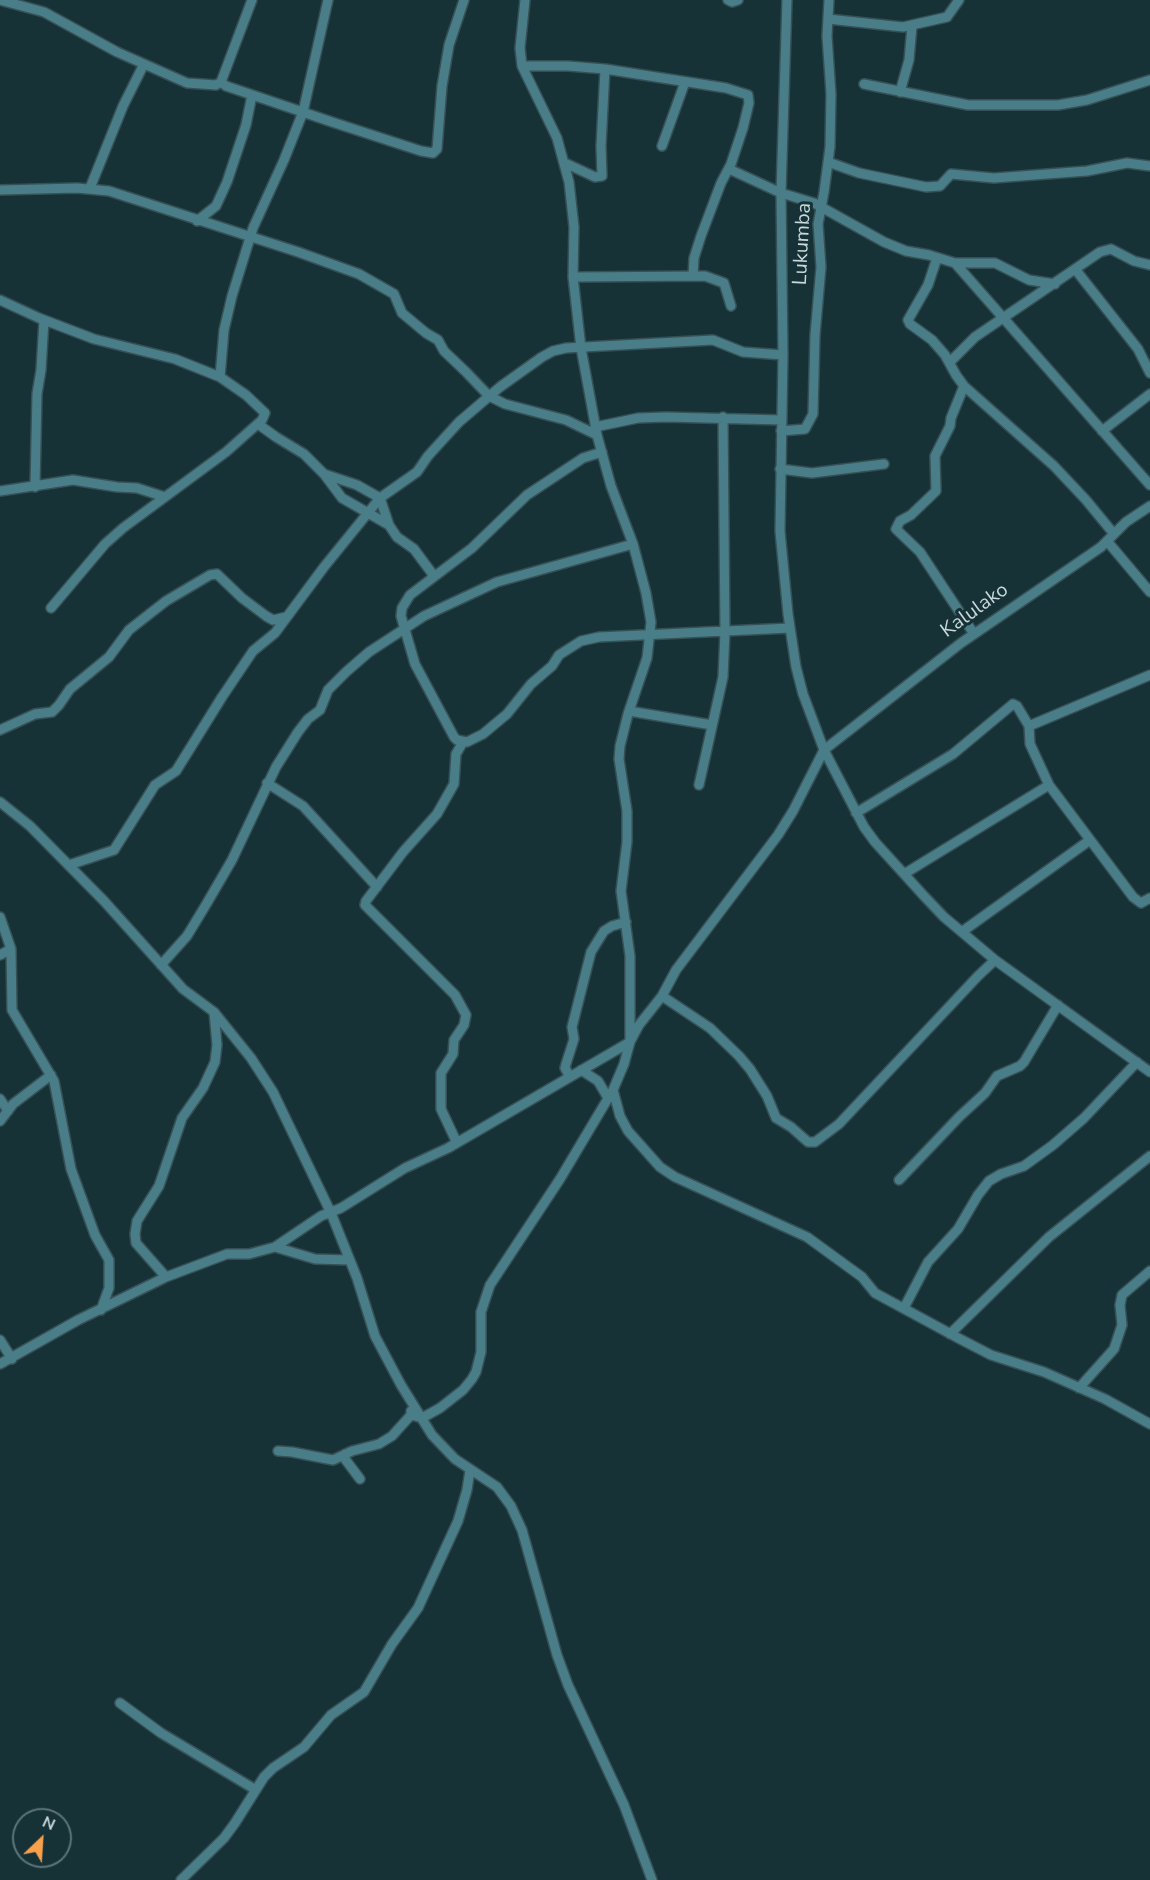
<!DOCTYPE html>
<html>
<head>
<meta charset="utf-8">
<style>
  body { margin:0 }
  #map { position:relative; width:1150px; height:1880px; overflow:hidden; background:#163237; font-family:"Nunito Sans",sans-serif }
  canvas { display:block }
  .north { position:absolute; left:12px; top:1808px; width:60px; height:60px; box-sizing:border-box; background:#163237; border:2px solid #5d7479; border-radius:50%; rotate:25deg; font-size:16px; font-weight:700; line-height:24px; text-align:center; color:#c8d8db }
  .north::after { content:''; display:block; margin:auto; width:21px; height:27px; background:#f9a04c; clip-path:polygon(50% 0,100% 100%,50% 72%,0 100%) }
</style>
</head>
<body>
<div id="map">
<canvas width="1150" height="1880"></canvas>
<div class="north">N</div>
</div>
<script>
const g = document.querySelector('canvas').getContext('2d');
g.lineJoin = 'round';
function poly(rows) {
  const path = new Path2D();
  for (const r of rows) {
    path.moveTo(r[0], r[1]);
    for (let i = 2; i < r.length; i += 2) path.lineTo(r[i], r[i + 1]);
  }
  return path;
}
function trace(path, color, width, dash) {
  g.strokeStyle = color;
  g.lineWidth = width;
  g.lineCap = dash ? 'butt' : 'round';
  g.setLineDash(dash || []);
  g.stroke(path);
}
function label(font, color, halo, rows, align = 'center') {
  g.font = font + ' "Nunito Sans",sans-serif';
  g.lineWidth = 6;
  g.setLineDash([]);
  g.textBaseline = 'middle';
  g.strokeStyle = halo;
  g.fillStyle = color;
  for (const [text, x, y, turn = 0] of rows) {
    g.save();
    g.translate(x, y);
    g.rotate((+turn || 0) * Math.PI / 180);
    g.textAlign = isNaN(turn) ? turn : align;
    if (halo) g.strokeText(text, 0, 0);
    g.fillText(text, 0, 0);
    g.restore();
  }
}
const minor = poly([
  [0,0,44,12,117,52,187,83,216,85,221,82,226,86,332,122,421,151,433,153,437,149,442,86,449,45,464,0],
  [728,0,732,2,738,0],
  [787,0,781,193,783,355,780,531,788,614,796,667,803,694,824,750,864,827,875,842,924,896,944,917,995,960,1150,1072],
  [828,19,903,27,947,17,959,0],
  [522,66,568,66,605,69,726,88,748,95,749,103,743,128,731,164,721,183,701,236,694,258,693,276],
  [221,82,252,0],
  [864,84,968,105,1058,105,1087,100,1150,80],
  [900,92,909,60,912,26],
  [662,146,685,82],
  [828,162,859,173,926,187,940,186,951,174,994,178,1087,171,1127,163,1150,166],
  [565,163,595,177,602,176,601,146,605,69],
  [729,169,781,193,814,203,884,242,906,251,929,255,955,263,995,263,1029,280,1055,284],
  [90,188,123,106,144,64],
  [0,190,77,188,109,191,298,252,359,274,394,294,402,313,426,333,438,340,444,351,466,372,489,396,505,404,566,420,597,435],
  [197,221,216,206,227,182,246,125,252,95],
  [937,258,928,285,908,320,910,324,932,340,945,355,956,375,964,386,1054,466,1086,500,1114,534],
  [955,263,1150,485],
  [1075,269,1138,349,1150,373],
  [573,277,705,276,724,283,731,306],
  [0,300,39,318,94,339,175,359,220,377,246,395,265,413,262,420,226,452,123,528,105,544,51,608],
  [950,362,975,337,1100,252,1111,249,1134,261,1150,265],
  [220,377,224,330,232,296,253,228,284,160,303,112,328,0],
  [964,386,951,418,950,426,935,456,936,491,911,515,900,521,896,529,920,552,974,634],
  [258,424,276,437,304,454,324,474,342,498,389,525,397,537,414,549,434,576],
  [595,427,638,418,666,417,782,420],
  [781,431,805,429,813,414,815,335,821,267,818,224,824,192,830,147,831,94,827,36,829,0],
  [1102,431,1150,394],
  [602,452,583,458,527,495,472,548,410,595,402,608,401,616,415,664,454,737,457,740,467,742,483,734,507,714,531,684,552,666,559,655,581,641,599,637,790,628],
  [780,469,812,473,884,464],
  [324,474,357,485,380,498,389,525],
  [35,487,37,394,41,370,44,320],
  [0,491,73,480,117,487,137,488,165,497],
  [1107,541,1150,592],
  [629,711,712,725],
  [1029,726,1150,675],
  [0,730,35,714,52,712,59,705,70,689,109,657,129,630,166,601,210,575,217,574,242,598,266,616,273,620,286,617],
  [267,783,303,806,377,887],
  [699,785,723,677,725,632,723,417],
  [0,802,30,826,104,901,183,989,214,1012,251,1058,273,1092,331,1213,357,1278,375,1336,401,1385,432,1435,455,1459,497,1487,511,1506,522,1530,557,1655,568,1685,624,1805,652,1880],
  [856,813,953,754,1013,704,1017,706,1029,726,1030,744,1049,785,1133,897,1141,903,1150,898],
  [69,865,114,850,155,785,176,771,222,697,253,651,275,633,324,567,380,498,417,472,428,456,459,422,500,387,542,357,553,351,566,348,713,340,743,352,783,355],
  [904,874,1049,785],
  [0,917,11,949,12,1010,54,1081,71,1169,95,1235,109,1260,109,1288,101,1310],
  [963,931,1090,840],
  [0,955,11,949],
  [161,965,187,936,207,903,232,860,276,767,298,732,308,719,320,710,328,690,346,672,369,652,424,616,497,582,633,544],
  [662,996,710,1028,739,1056,750,1069,767,1096,776,1118,791,1127,808,1142,815,1142,839,1124,978,976,995,960],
  [581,1070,598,1081,608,1098],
  [570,1077,565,1068,566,1064,574,1039,572,1027,591,952,604,931,612,926,626,922],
  [613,1090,620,1116,628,1131,660,1167,675,1177,807,1237,862,1277,875,1293,960,1339,991,1355,1044,1372,1105,1399,1150,1424],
  [0,1099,8,1111],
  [0,1121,13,1104,51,1075],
  [457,1143,441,1109,441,1073,453,1054,454,1040,464,1025,466,1015,455,995,365,905,366,901,403,852,437,814,454,784,456,754,463,742],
  [899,1180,959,1117,985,1093,997,1076,1020,1066,1024,1062,1058,1005],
  [275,1247,315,1259,349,1260],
  [166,1277,136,1243,135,1234,137,1221,159,1186,182,1118,203,1088,215,1062,217,1045,214,1012],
  [904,1308,928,1262,958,1229,978,1195,989,1181,1001,1174,1024,1166,1053,1145,1084,1118,1137,1062],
  [950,1334,1049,1237,1150,1156],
  [0,1340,12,1359],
  [0,1364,78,1320,166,1277,227,1254,249,1254,275,1247,321,1216,341,1208,405,1168,448,1148,630,1042,639,1025,662,996,676,970,778,835,793,811,824,750,961,643,1101,547,1126,522,1150,506],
  [1079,1388,1114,1349,1122,1325,1120,1305,1122,1295,1150,1271],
  [411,1415,422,1418,440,1408,463,1390,472,1379,476,1372,481,1352,481,1312,490,1285,560,1179,613,1090,624,1064,630,1042,630,956,621,891,627,842,627,811,619,759,620,746,628,714,647,658,651,622,646,593,633,544,611,486,597,435,581,348,573,277,574,227,569,182,557,138,522,66,520,48,525,0],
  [278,1451,292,1452,333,1460,352,1451,379,1444,392,1436,411,1415,411,1411],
  [345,1454,345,1459,360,1479],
  [120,1703,161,1733,256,1790],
  [181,1880,224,1838,235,1823,264,1777,273,1768,304,1747,331,1715,364,1692,392,1644,418,1608,458,1521,467,1490,470,1470]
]);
trace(minor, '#365055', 12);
trace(minor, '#497d87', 9);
label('20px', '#c8d8db', '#163237', [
  ["Lukumba",803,244,-87],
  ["Kalulako",975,611,-36]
]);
</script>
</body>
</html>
